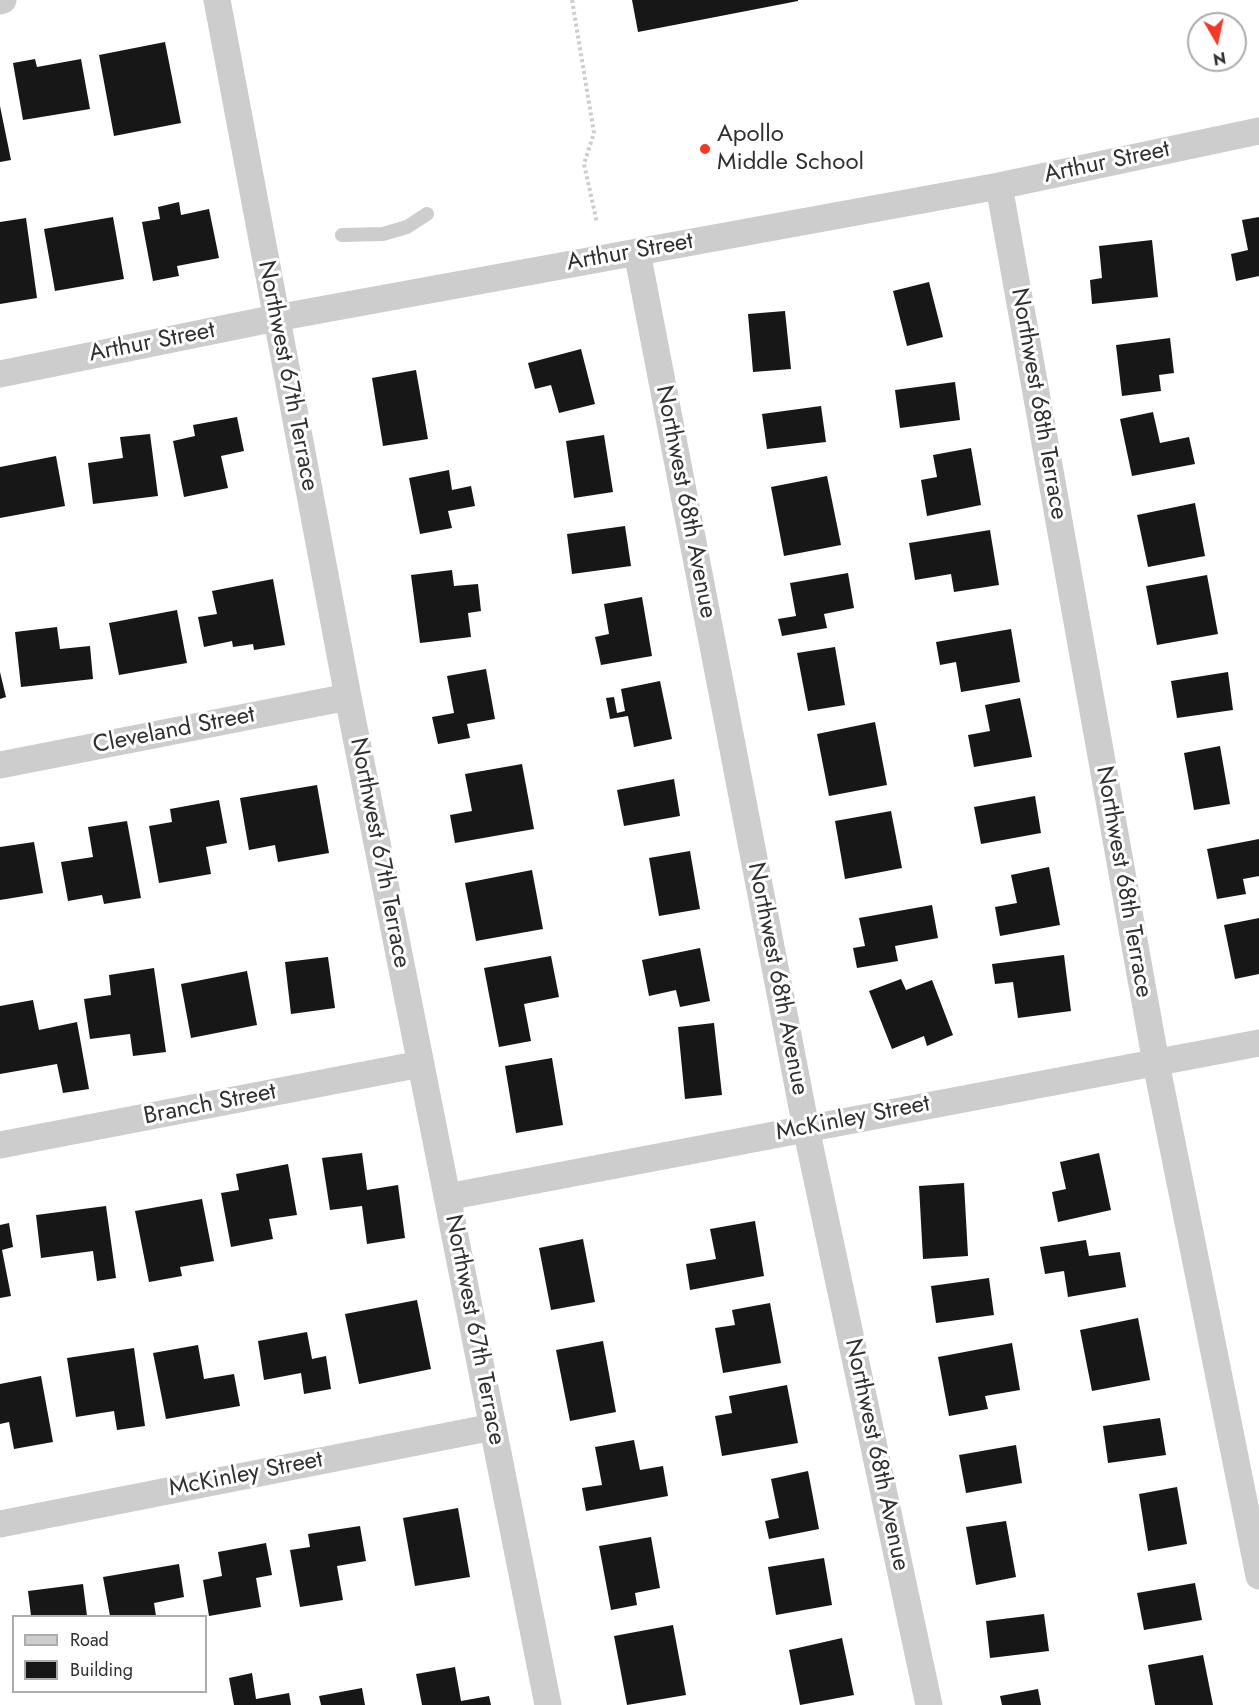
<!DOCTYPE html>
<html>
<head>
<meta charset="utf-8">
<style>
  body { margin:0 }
  #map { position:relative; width:1259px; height:1705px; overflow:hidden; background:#fff; font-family:Jost,sans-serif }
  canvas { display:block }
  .legend { position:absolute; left:12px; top:1615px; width:195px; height:78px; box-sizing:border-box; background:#fff; border:2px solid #acacac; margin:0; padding:8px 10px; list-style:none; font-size:18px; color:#303030 }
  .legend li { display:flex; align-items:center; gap:12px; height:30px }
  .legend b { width:30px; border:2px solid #acacac }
  .north { position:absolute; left:1187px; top:12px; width:60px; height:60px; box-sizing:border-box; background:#fff; border:2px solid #acacac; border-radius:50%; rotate:171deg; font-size:16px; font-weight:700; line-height:24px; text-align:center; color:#303030 }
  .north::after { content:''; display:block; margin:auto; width:21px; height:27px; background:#f53825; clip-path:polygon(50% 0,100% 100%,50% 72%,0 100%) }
</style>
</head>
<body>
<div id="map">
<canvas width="1259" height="1705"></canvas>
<ul class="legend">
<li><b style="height:8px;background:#cdcdcd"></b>Road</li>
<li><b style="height:16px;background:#171717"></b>Building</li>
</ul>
<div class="north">N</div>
</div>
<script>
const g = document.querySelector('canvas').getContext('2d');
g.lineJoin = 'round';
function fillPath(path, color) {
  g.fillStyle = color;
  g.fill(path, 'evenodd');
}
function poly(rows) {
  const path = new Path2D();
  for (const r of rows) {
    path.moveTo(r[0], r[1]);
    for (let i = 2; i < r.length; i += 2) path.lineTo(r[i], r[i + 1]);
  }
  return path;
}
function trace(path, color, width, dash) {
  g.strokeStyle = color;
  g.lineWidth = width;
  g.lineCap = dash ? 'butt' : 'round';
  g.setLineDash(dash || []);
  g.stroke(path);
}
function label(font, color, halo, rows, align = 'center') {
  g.font = font + ' Jost,sans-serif';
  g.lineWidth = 6;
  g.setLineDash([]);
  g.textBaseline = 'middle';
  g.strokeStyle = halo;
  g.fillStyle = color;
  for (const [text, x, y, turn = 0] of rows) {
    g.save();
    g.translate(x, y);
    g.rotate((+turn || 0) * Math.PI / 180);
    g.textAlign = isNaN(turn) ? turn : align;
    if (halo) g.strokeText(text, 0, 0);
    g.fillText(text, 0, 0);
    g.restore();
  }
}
fillPath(poly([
  [632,0,798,0,798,1,638,32],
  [165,42,181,123,114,136,99,55],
  [35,59,37,67,81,59,90,109,23,120,13,63],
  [0,106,11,160,0,162],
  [179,202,181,215,209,209,219,258,177,266,179,276,153,281,142,222,160,219,158,207],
  [113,217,124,279,55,291,44,229],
  [1259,217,1259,276,1236,281,1231,254,1248,250,1242,220],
  [26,218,37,298,0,304,0,222],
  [1152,240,1158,297,1092,304,1090,280,1102,278,1099,246],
  [929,282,943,337,907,346,893,291],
  [785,311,791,369,753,372,748,314],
  [1170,338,1174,373,1159,375,1161,391,1122,396,1116,345],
  [581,349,595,404,559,413,551,385,535,389,528,363],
  [416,370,428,439,383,446,372,378],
  [955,382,960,420,900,428,895,390],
  [821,406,826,442,767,449,762,414],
  [1153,412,1160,443,1189,437,1195,464,1132,476,1120,419],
  [237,417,244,451,221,456,228,488,184,497,173,441,195,436,193,425],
  [150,434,158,496,93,504,88,463,123,458,120,437],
  [604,435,613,492,574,498,566,441],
  [971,448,981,505,927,516,921,480,937,477,933,455],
  [56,456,65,506,0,518,0,467],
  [449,470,452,490,471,486,475,506,448,511,452,528,420,534,409,478],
  [827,476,841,545,784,556,771,487],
  [1195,503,1205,556,1148,567,1137,515],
  [625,526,631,566,572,574,567,534],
  [990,530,999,585,954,592,951,574,915,580,909,543],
  [452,570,454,586,478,584,481,611,468,613,471,637,420,643,411,575],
  [848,573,854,608,824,614,827,628,782,636,778,619,796,616,790,583],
  [1207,575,1218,634,1157,645,1146,586],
  [273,579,285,645,254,650,253,644,233,647,232,641,204,647,198,617,217,614,212,591],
  [642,597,652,656,601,665,595,637,609,634,604,604],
  [177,610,187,663,119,675,109,623],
  [57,627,60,649,90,646,93,679,21,687,15,632],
  [1011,629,1020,682,961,692,956,662,940,665,936,642],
  [835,647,845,705,808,711,797,653],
  [486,669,495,719,467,724,470,738,438,744,432,717,454,713,447,676],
  [0,672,6,697,0,699],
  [1228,672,1233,710,1177,718,1171,681],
  [660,681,672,739,634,747,628,716,610,719,606,698,614,697,617,713,625,711,621,689],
  [1020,698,1032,757,974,767,968,735,990,731,985,705],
  [875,722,887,785,829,796,817,734],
  [1220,746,1230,804,1194,810,1184,753],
  [522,764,534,829,455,843,450,815,472,811,465,774],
  [674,779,680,816,624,826,617,790],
  [317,785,329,853,278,862,275,845,249,850,240,798],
  [1035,796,1041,833,981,844,974,807],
  [219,800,227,843,206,847,211,874,159,883,149,826,172,822,170,809],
  [891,811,902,868,845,879,835,821],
  [127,821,141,898,104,904,102,895,68,901,61,862,93,857,88,827],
  [1259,839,1259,876,1243,879,1246,894,1217,899,1207,849],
  [34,842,43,893,0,900,0,847],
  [690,851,700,909,659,916,649,858],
  [1049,867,1060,925,1000,936,995,907,1017,903,1011,875],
  [532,870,543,929,476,941,465,883],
  [932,905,938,938,895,946,898,961,857,968,853,948,865,946,859,918],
  [1259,918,1259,974,1235,979,1224,925],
  [700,948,710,1001,680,1007,676,990,649,996,642,960],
  [1064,955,1071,1011,1018,1018,1013,982,995,984,992,964],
  [551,956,559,997,524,1004,531,1041,499,1047,484,968],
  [328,957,335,1008,291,1014,285,962],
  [154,968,166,1052,133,1056,130,1034,90,1039,84,999,111,995,109,975],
  [247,971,257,1025,191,1038,181,984],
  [901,979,906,990,932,980,953,1035,927,1046,924,1036,892,1049,869,991],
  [33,1000,39,1030,77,1022,89,1089,63,1093,57,1064,0,1074,0,1006],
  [714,1023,722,1095,685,1099,678,1027],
  [552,1058,563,1125,516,1133,505,1066],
  [362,1153,367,1190,398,1185,405,1238,367,1244,362,1206,330,1210,322,1158],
  [1099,1153,1111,1210,1058,1222,1052,1192,1066,1189,1060,1162],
  [288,1164,297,1215,269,1219,273,1239,231,1247,221,1193,239,1190,236,1174],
  [964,1183,968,1256,923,1259,919,1186],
  [202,1199,214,1261,180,1267,182,1276,149,1282,135,1211],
  [106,1206,116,1278,97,1281,93,1251,41,1258,36,1215],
  [755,1221,764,1276,690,1290,686,1264,716,1259,710,1229],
  [9,1223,13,1247,2,1250,11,1296,0,1298,0,1225],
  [583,1239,595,1302,551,1310,539,1248],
  [1086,1240,1089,1256,1120,1252,1126,1287,1068,1297,1064,1271,1045,1274,1040,1247],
  [989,1278,994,1315,936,1323,931,1286],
  [417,1300,431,1369,359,1384,345,1314],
  [770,1303,781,1363,723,1373,715,1328,735,1325,732,1310],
  [1138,1318,1150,1380,1092,1391,1080,1330],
  [307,1332,312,1359,326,1356,331,1389,304,1394,301,1373,264,1380,258,1341],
  [603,1341,616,1412,570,1421,556,1350],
  [1012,1343,1020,1390,985,1396,988,1409,949,1416,938,1357],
  [198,1345,204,1379,234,1374,240,1406,166,1419,153,1353],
  [134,1348,145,1426,117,1430,114,1411,76,1417,67,1358],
  [41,1376,53,1442,14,1449,9,1422,0,1424,0,1384],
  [787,1385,798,1443,722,1456,715,1416,732,1413,729,1396],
  [1160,1418,1166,1455,1108,1463,1103,1426],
  [634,1440,640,1470,663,1466,668,1496,586,1511,582,1488,602,1485,595,1447],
  [1016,1445,1022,1483,966,1493,959,1455],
  [808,1471,819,1529,769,1539,765,1521,779,1518,771,1479],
  [1177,1487,1187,1544,1148,1551,1139,1494],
  [458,1508,470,1577,415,1586,403,1518],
  [1006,1521,1016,1577,976,1585,966,1527],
  [360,1526,366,1561,337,1566,343,1600,300,1607,290,1550,310,1547,308,1534],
  [651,1537,660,1588,635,1593,637,1605,611,1610,599,1546],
  [266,1543,272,1575,256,1578,261,1607,209,1616,203,1580,222,1576,218,1552],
  [824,1558,832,1605,776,1615,768,1567],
  [179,1564,184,1597,154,1603,156,1616,110,1616,103,1577],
  [1195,1583,1202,1620,1144,1630,1137,1593],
  [83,1584,87,1616,31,1616,28,1591],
  [1044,1614,1049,1651,990,1658,986,1621],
  [673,1625,686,1695,627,1705,614,1636],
  [842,1638,854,1695,800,1705,789,1650],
  [1203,1655,1213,1705,1155,1705,1148,1665],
  [455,1667,461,1701,489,1696,491,1705,422,1705,416,1674],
  [252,1673,256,1699,289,1693,291,1705,234,1705,229,1678],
  [362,1688,365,1705,321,1705,319,1696],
  [1038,1689,1041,1705,1002,1705,1000,1696]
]), '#171717');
trace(poly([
  [572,0,594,133,584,164,597,223]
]), '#cdcdcd', 4, [3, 3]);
trace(poly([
  [342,235,383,234,407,227,427,214]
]), '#cdcdcd', 14);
trace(poly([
  [217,0,348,697,548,1705],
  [0,1,3,0],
  [999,186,1156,1063,1259,1576],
  [637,252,806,1128,929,1705],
  [0,374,276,318,999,186,1259,131],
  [0,765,348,697],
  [0,1145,421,1064],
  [447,1197,1259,1043],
  [0,1524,493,1427]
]), '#cdcdcd', 27);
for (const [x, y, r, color] of [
  [705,149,6,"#f53825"]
]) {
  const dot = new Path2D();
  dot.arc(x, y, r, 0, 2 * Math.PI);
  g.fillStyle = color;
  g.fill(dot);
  trace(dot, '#fff', 2);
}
label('24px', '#303030', '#fff', [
  ["Apollo",717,135],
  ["Middle School",717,163]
], 'left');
label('24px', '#303030', '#fff', [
  ["Arthur Street",1107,163,-12],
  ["Arthur Street",630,253,-10],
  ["Arthur Street",152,343,-11],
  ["Northwest 67th Terrace",287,376,79],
  ["Northwest 68th Terrace",1038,404,80],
  ["Northwest 68th Avenue",685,502,79],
  ["Cleveland Street",174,731,-11],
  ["Northwest 67th Terrace",379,853,79],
  ["Northwest 68th Terrace",1123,882,80],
  ["Northwest 68th Avenue",777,979,79],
  ["Branch Street",210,1105,-11],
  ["McKinley Street",853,1119,-11],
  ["Northwest 67th Terrace",474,1330,79],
  ["Northwest 68th Avenue",876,1455,78],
  ["McKinley Street",246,1475,-11]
]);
</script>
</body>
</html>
